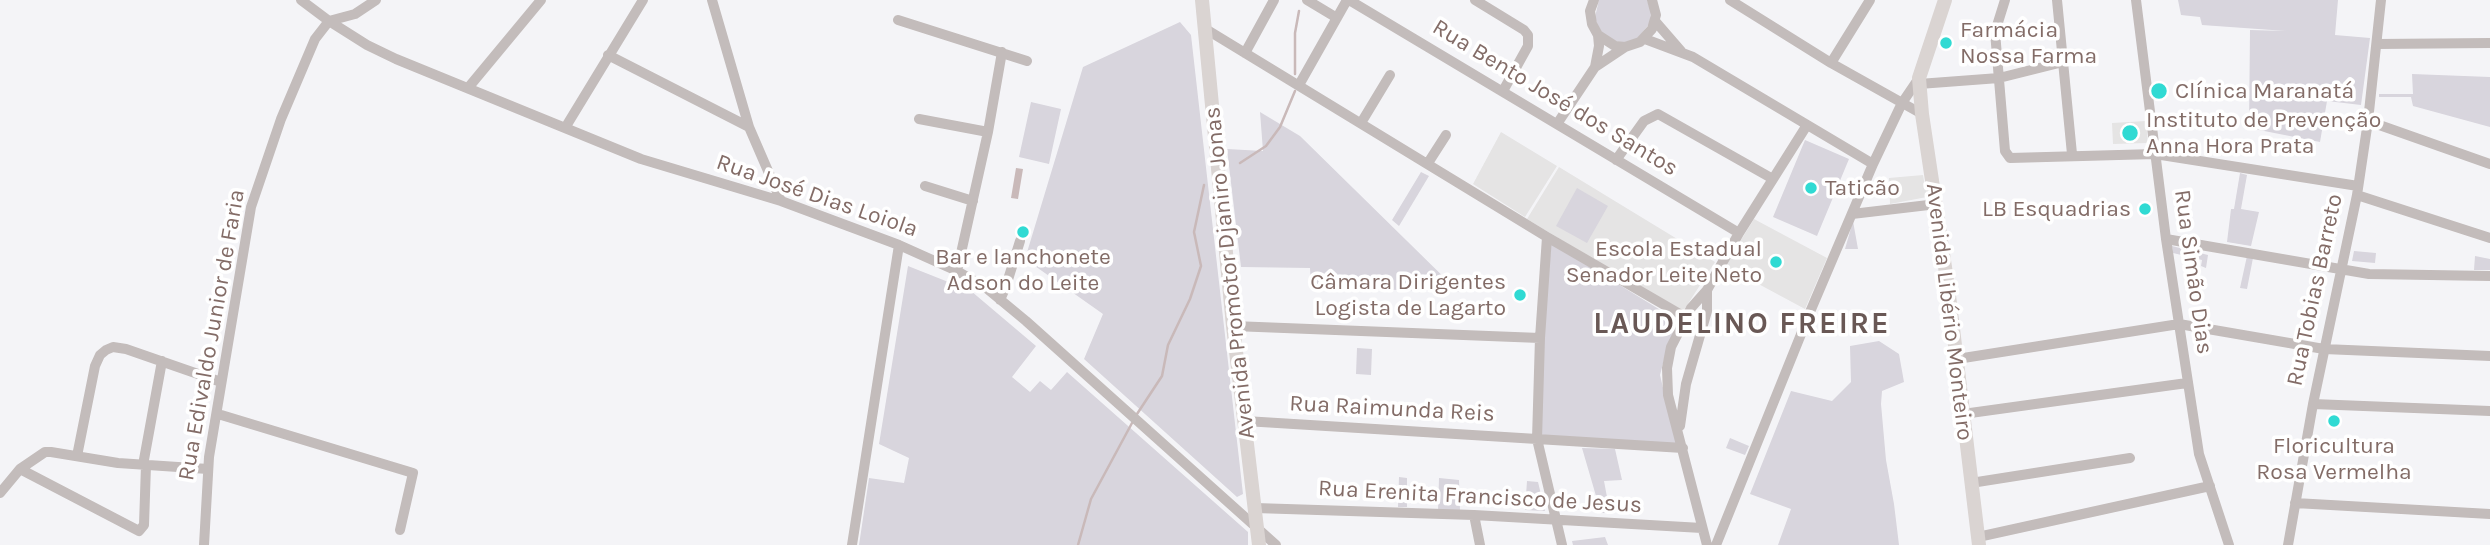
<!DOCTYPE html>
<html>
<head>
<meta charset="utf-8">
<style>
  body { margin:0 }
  canvas { display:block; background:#f4f4f7 }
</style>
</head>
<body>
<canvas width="2490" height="545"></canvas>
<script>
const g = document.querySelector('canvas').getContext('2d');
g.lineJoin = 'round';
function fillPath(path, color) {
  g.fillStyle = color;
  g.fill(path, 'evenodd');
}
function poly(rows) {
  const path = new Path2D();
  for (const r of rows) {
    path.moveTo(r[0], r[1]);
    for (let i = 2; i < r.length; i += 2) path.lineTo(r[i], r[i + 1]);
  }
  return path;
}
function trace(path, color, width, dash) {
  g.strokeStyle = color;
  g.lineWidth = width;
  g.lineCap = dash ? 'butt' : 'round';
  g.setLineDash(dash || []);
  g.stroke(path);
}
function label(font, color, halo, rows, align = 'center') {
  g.font = font + ' Karla,sans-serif';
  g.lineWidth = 7;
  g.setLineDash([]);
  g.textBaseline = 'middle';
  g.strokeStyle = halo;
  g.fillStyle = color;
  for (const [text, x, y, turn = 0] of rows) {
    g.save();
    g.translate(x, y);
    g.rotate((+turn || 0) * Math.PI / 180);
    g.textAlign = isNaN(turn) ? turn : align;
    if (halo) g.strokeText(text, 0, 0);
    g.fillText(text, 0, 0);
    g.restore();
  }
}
fillPath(poly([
  [2146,121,2148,143,2113,144,2112,123],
  [1501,132,1557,166,1525,217,1473,184],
  [1559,167,1715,262,1682,313,1527,219],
  [1923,175,1927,197,1890,204,1889,178],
  [1754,219,1827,258,1805,309,1725,266]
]), '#e5e4e4');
fillPath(poly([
  [1599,0,1647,0,1651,12,1650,23,1636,40,1626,43,1615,41,1605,36,1598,27,1595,17],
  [2178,0,2338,0,2335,35,2370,38,2361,105,2327,101,2320,142,2249,128,2250,30,2286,31,2202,25,2200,17,2181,15],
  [1180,22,1191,35,1243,494,1237,497,1084,359,1103,314,1025,259,1083,67],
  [2412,74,2490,77,2490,127,2413,106,2411,97,2379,97,2379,94,2413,94],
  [1031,102,1061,109,1049,164,1019,157],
  [1260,112,1300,136,1459,292,1311,287,1310,268,1241,267,1227,149,1263,151],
  [1805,140,1849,159,1817,236,1773,217],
  [1421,172,1429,176,1399,226,1392,220],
  [2240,173,2247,175,2241,209,2259,212,2251,246,2227,242,2231,209,2234,209],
  [1577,188,1608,206,1587,243,1556,226],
  [1853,221,1858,249,1845,249],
  [1551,243,1680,322,1668,344,1660,375,1667,405,1681,444,1540,436,1544,338],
  [2172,246,2208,255,2206,268,2201,266,2202,260,2173,253],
  [2354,251,2376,253,2375,263,2352,261],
  [2247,256,2253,258,2247,289,2240,288],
  [2475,256,2490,259,2490,270,2474,270],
  [908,266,971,291,1036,346,1012,377,1030,392,1040,381,1051,390,1067,372,1248,532,1248,545,859,545,869,478,904,483,909,458,879,444],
  [1879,341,1899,354,1904,382,1882,391,1881,404,1886,460,1894,504,1899,545,1778,545,1791,509,1750,494,1791,391,1832,401,1851,382,1850,346],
  [1357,348,1372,349,1371,375,1356,374],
  [1730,438,1749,446,1745,455,1726,448],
  [1582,448,1615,449,1622,480,1604,481,1610,513,1601,513],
  [1399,477,1407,478,1407,507,1398,507],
  [1439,478,1459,480,1460,511,1438,511],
  [1527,481,1538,482,1545,511,1525,510],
  [1605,537,1608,545,1573,545,1572,541]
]), '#d8d5dd');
fillPath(poly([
  [1016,168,1023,169,1018,199,1011,198]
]), '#c9b9b9');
trace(poly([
  [1295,74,1295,33,1299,11],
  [1240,163,1266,146,1280,127,1295,91],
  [1137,414,1162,376,1168,345,1190,299,1201,266,1194,232,1204,185],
  [1078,545,1091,499,1132,423]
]), '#c9b9b9', 2.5);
trace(poly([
  [301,0,329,21,367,45,396,59,641,159,781,201,899,245,957,271,985,287,1026,321,1276,545],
  [712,0,749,127,781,201],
  [1307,0,1337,18],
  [1349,0,1739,233],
  [1475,0,1524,30,1528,35,1528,46,1503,91],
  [1594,0,1590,11,1592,24,1598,35,1615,46,1625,47,1640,42,1652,29,1656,15,1652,0],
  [1730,0,1831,63,1922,114],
  [2005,0,1995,32,2005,151,2010,158,2155,154,2358,186],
  [2057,0,2072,154],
  [2136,0,2166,239,2199,454,2229,545],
  [898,20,1027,61],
  [329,21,355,14,376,0],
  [1655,21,1681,51],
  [1204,28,1547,237,1685,317],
  [1645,39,1693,57,1873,164],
  [2377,44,2490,43],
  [1245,53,1274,0],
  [608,55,749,127],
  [1831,63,1870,0],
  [1595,67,1599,46,1598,35],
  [1919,84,1999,78,2063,62],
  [1299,85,1347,0],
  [468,88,541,0],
  [919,119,988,132],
  [2368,121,2490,164],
  [1361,123,1390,75],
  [1557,124,1595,67,1625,47],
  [565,128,643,0],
  [1616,160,1644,121,1658,114,1773,179],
  [1428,163,1446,135],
  [925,186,973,201],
  [2357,195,2490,238],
  [1852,214,1937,204],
  [1547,237,1540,338,1537,439,1562,545],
  [2166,239,2369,274,2490,276],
  [957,271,988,132,1002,52],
  [1000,300,1006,286,1020,241],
  [1233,326,1540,338],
  [1957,359,2179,324,2324,349,2490,356],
  [2313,404,2490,411],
  [218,414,413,473,400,530],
  [1963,414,2187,383],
  [1245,421,1683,448],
  [1680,426,1686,384,1707,311,1707,290],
  [77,456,95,366,100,355,106,350,113,347,126,349,221,382],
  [143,465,162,361],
  [20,469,139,531,144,525,146,465],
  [1971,483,2130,458],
  [0,493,20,469,45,452,51,452,118,463,208,469],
  [2295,503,2490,514],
  [1255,508,1474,515,1702,528],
  [1474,515,1480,545],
  [1978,537,2210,486],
  [204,545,209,457,251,207,281,119,315,39,329,21],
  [852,545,899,245],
  [1707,545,1668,395,1667,368,1671,347,1691,308,1707,290,1739,233,1807,125],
  [1716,545,1810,312,1873,164,1902,103,1919,78],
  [2288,545,2313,404,2357,195,2368,121,2381,0]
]), '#c3bcbb', 10);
trace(poly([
  [1202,0,1233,326,1259,545],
  [1945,0,1919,78,1922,114,1948,287,1979,545]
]), '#dad4d2', 14);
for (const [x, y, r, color] of [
  [1946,43,7,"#30dad3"],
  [2159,91,9,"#30dad3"],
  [2130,133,9,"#30dad3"],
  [1811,188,7,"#30dad3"],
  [2145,209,7,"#30dad3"],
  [1023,232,7,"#30dad3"],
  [1776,262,7,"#30dad3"],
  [1520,295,7,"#30dad3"],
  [2334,421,7,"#30dad3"]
]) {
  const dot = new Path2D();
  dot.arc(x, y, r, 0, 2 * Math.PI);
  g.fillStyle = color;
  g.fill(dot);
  trace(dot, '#fff', 2.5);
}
label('23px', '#836c67', '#fff', [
  ["Farmácia",1960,30],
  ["Nossa Farma",1960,56],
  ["Clínica Maranatá",2175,91],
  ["Instituto de Prevenção",2146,120],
  ["Anna Hora Prata",2146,146],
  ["Taticão",1825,188],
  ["LB Esquadrias",2131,209,"right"],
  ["Escola Estadual",1762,249,"right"],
  ["Senador Leite Neto",1762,275,"right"],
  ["Bar e lanchonete",1023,257,"center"],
  ["Adson do Leite",1023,283,"center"],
  ["Câmara Dirigentes",1506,282,"right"],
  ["Logista de Lagarto",1506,308,"right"],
  ["Floricultura",2334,446,"center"],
  ["Rosa Vermelha",2334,472,"center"]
], 'left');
label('23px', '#836c67', '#fff', [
  ["Rua Bento José dos Santos",1555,98,31],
  ["Rua José Dias Loiola",817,196,19],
  ["Rua Simão Dias",2193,272,82],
  ["Avenida Promotor Djaniro Jonas",1230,273,-96],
  ["Rua Tobias Barreto",2315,290,-78],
  ["Avenida Libério Monteiro",1949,312,83],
  ["Rua Edivaldo Junior de Faria",212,335,-80],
  ["Rua Raimunda Reis",1392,409,3],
  ["Rua Erenita Francisco de Jesus",1480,497,3]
]);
g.letterSpacing = '2px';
label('bold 30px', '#695855', '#fff', [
  ["LAUDELINO FREIRE",1742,324]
]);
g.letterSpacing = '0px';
</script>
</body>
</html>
